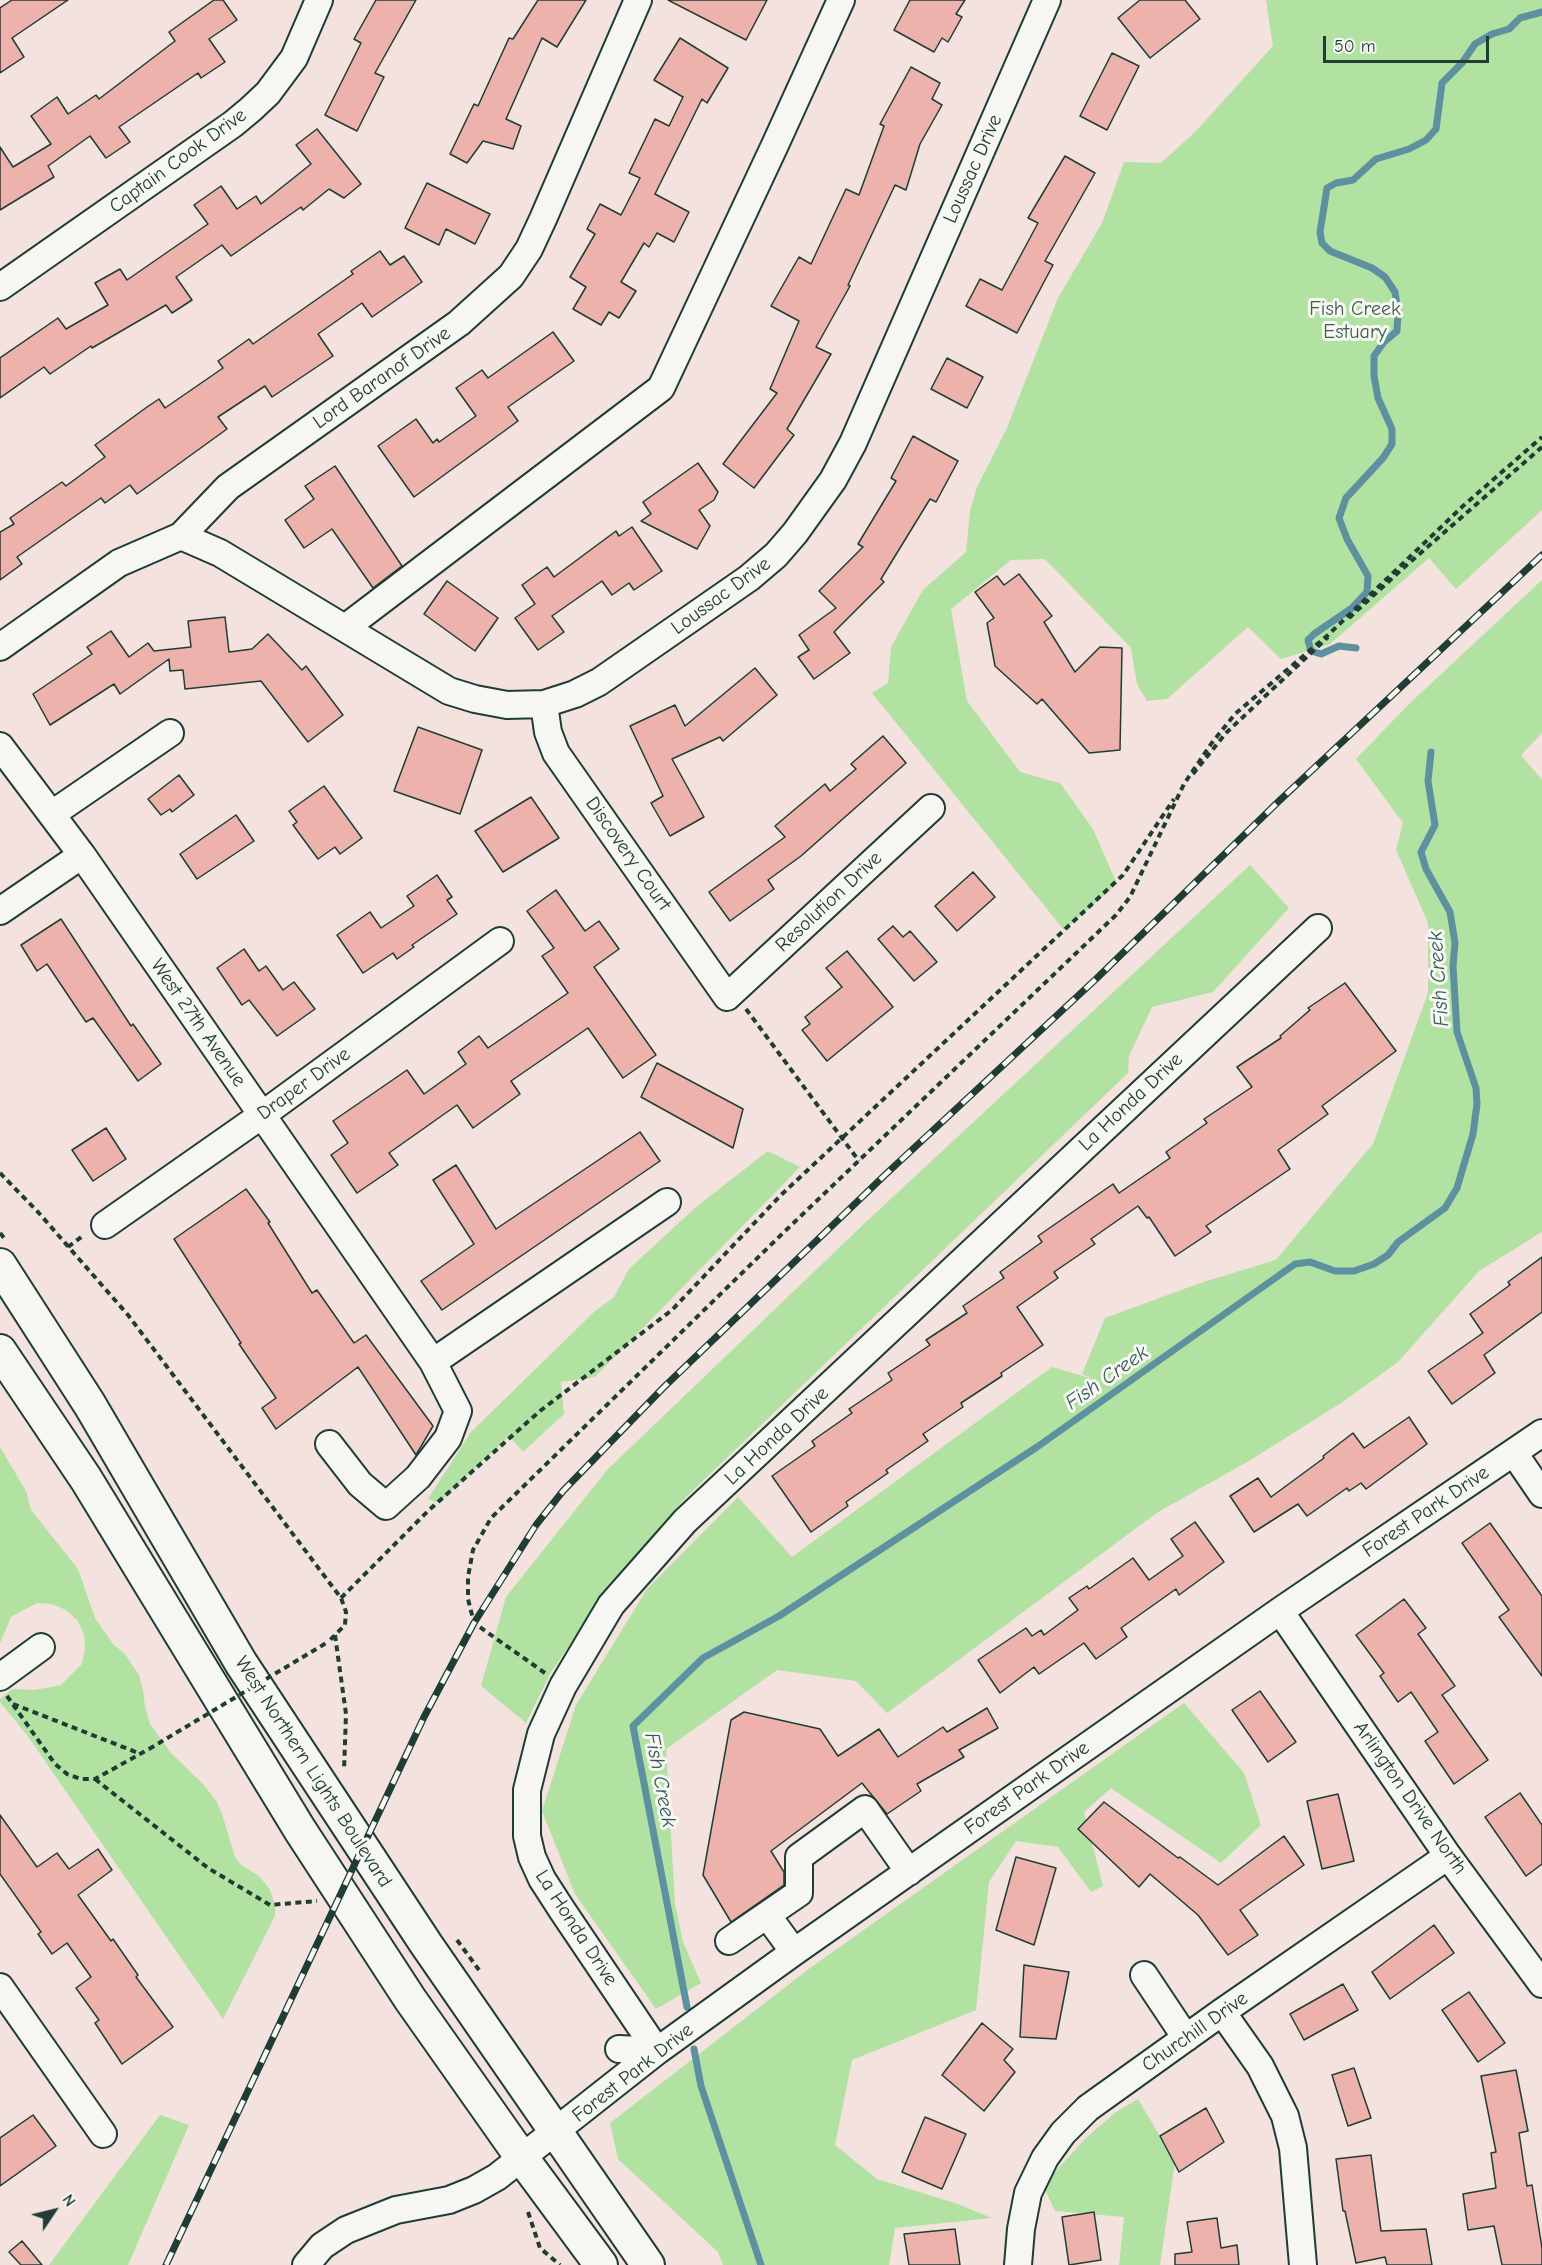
<!DOCTYPE html>
<html>
<head>
<meta charset="utf-8">
<style>
  body { margin:0 }
  #map { position:relative; width:1542px; height:2265px; overflow:hidden; background:#f3e2dd; font-family:"Comic Neue",sans-serif }
  canvas { display:block }
  .north { position:absolute; left:24px; top:2181px; width:60px; height:60px; -webkit-text-stroke:4px #f6f6f2; paint-order:stroke; rotate:55deg; font-size:16px; font-weight:700; line-height:24px; text-align:center; color:#1f3d34 }
  .north::after { content:''; display:block; margin:auto; width:21px; height:27px; background:#1f3d34; clip-path:polygon(50% 0,100% 100%,50% 72%,0 100%) }
  .scale { position:absolute; left:1323px; top:36px; width:166px; height:27px; box-sizing:border-box; border:3px solid #1f3d34; border-top:0; padding-left:8px; font-size:18px; line-height:21px; white-space:nowrap; color:#1f3d34; -webkit-text-stroke:4px #f6f6f2; paint-order:stroke }
</style>
</head>
<body>
<div id="map">
<canvas width="1542" height="2265"></canvas>
<div class="north">N</div>
<div class="scale">50 m</div>
</div>
<script>
const g = document.querySelector('canvas').getContext('2d');
g.lineJoin = 'round';
function fillPath(path, color) {
  g.fillStyle = color;
  g.fill(path, 'evenodd');
}
function poly(rows) {
  const path = new Path2D();
  for (const r of rows) {
    path.moveTo(r[0], r[1]);
    for (let i = 2; i < r.length; i += 2) path.lineTo(r[i], r[i + 1]);
  }
  return path;
}
function trace(path, color, width, dash) {
  g.strokeStyle = color;
  g.lineWidth = width;
  g.lineCap = dash ? 'butt' : 'round';
  g.setLineDash(dash || []);
  g.stroke(path);
}
function label(font, color, halo, rows, align = 'center') {
  g.font = font + ' "Comic Neue",sans-serif';
  g.lineWidth = 6;
  g.setLineDash([]);
  g.textBaseline = 'middle';
  g.strokeStyle = halo;
  g.fillStyle = color;
  for (const [text, x, y, turn = 0] of rows) {
    g.save();
    g.translate(x, y);
    g.rotate((+turn || 0) * Math.PI / 180);
    g.textAlign = isNaN(turn) ? turn : align;
    if (halo) g.strokeText(text, 0, 0);
    g.fillText(text, 0, 0);
    g.restore();
  }
}
fillPath(poly([
  [1266,0,1542,0,1542,510,1456,589,1429,558,1330,644,1281,659,1248,627,1167,699,1147,701,1137,684,1131,648,1045,559,1011,560,951,609,967,701,1020,772,1060,783,1093,829,1117,884,1064,930,872,693,888,683,891,647,923,590,966,552,970,511,977,487,1006,430,1058,298,1102,223,1124,162,1161,163,1196,131,1273,46],
  [1542,580,1542,733,1521,755,1542,780,1542,1232,1479,1271,1398,1362,1341,1403,1249,1461,1158,1512,887,1713,856,1681,777,1670,666,1749,675,1904,683,1942,701,1983,656,2009,575,1894,542,1811,576,1705,647,1589,738,1497,792,1557,1052,1367,1093,1379,1082,1374,1105,1318,1203,1282,1276,1260,1373,1144,1428,993,1428,923,1396,850,1403,823,1356,759,1409,704],
  [1250,865,1289,908,1213,992,1152,1007,1129,1056,1128,1073,687,1496,615,1579,551,1672,526,1723,481,1686,506,1597,607,1470,867,1221],
  [768,1151,800,1167,595,1377,561,1382,564,1414,523,1452,509,1436,439,1503,428,1499,471,1432,594,1312,614,1297,629,1269,696,1207],
  [0,1447,26,1491,31,1510,78,1569,95,1618,113,1644,125,1654,139,1675,143,1690,145,1707,150,1724,171,1753,203,1784,217,1802,222,1814,235,1857,240,1864,259,1876,270,1890,275,1905,275,1916,223,2019,27,1735,0,1702,0,1699,12,1689,34,1690,61,1685,81,1665,85,1651,84,1635,78,1621,66,1610,52,1604,37,1603,11,1617,0,1643],
  [1184,1703,1244,1773,1261,1825,1221,1863,1111,1788,1084,1812,1103,1886,1091,1892,1058,1847,1016,1841,989,1882,976,2010,852,2060,835,2145,877,2179,958,2204,992,2218,895,2228,889,2265,723,2265,718,2252,618,2159,610,2123,810,1968],
  [1138,2099,1175,2162,1160,2265,1119,2265,1124,2217,1055,2211,1043,2185,1086,2138,1116,2112],
  [160,2115,189,2125,128,2265,49,2265]
]), '#b1e2a1');
trace(poly([
  [1356,648,1339,646,1321,654,1311,651,1308,640,1314,634,1352,608,1367,592,1368,576,1347,539,1339,518,1346,498,1383,458,1392,444,1392,429,1378,398,1374,376,1374,356,1384,342,1397,331,1398,312,1395,292,1385,277,1372,268,1330,251,1322,243,1320,232,1327,188,1336,183,1353,180,1376,159,1409,149,1426,140,1436,129,1442,83,1462,63,1475,44,1492,34,1509,29,1520,18,1542,12],
  [687,2007,633,1726,703,1658,779,1616,1037,1447,1295,1264,1310,1262,1335,1271,1354,1271,1374,1264,1388,1255,1398,1242,1445,1208,1457,1188,1473,1134,1477,1104,1476,1088,1457,1032,1453,966,1455,943,1450,912,1426,869,1421,852,1435,825,1428,781,1431,752],
  [694,2049,701,2086,761,2265]
]), '#5d919f', 7);
const building = poly([
  [12,0,68,0,12,38,24,57,0,73,0,8,12,0],
  [214,0,223,0,237,20,209,39,225,62,201,78,198,73,119,127,130,142,106,158,90,136,48,166,54,177,0,210,0,147,13,167,51,144,31,116,57,97,68,114,96,95,99,99,175,41,169,32,214,0],
  [376,0,416,0,375,73,384,77,357,131,325,115,361,43,354,39,376,0],
  [538,0,586,0,557,47,542,38,506,119,521,126,513,149,483,141,467,163,450,154,474,104,478,106,509,38,513,39,538,0],
  [668,0,767,0,746,40,668,0],
  [910,0,965,0,956,14,962,17,948,42,942,38,934,52,894,30,910,0],
  [1140,0,1185,0,1200,19,1150,58,1118,18,1140,0],
  [680,38,728,68,707,103,702,99,655,194,689,212,674,242,657,233,649,247,644,243,621,282,636,291,619,318,609,312,601,325,573,309,586,287,570,277,595,234,587,229,600,204,621,215,640,178,629,173,655,119,669,126,683,97,654,80,680,38],
  [1112,53,1139,66,1107,130,1080,116,1112,53],
  [911,67,940,83,932,99,942,105,920,144,906,190,895,185,848,285,850,286,816,347,831,354,787,429,794,435,754,488,723,464,777,393,770,389,799,321,771,306,799,257,811,264,846,189,859,195,884,126,880,124,911,67],
  [317,129,361,184,344,198,329,189,303,210,301,207,231,256,222,245,176,277,192,300,172,313,166,305,92,348,91,346,50,374,44,367,0,398,0,358,58,318,66,329,108,305,95,283,120,269,127,280,208,224,194,205,221,186,237,209,256,196,261,204,311,164,296,145,317,129],
  [1065,156,1095,173,1045,261,1053,265,1017,333,966,306,980,279,1002,290,1038,223,1028,218,1065,156],
  [427,183,490,214,475,244,446,229,439,245,405,228,427,183],
  [380,251,390,265,404,256,422,282,372,317,362,303,318,334,333,356,272,397,265,386,218,417,227,429,137,494,130,485,105,503,101,498,17,557,22,564,0,580,0,532,14,524,10,518,62,482,66,486,105,457,95,445,147,407,159,399,165,408,223,368,218,361,249,339,253,344,353,274,351,271,380,251],
  [553,332,574,361,508,407,518,421,414,497,378,446,416,419,433,443,437,439,439,442,476,416,456,388,482,370,488,378,553,332],
  [947,358,983,377,967,408,931,389,947,358],
  [913,436,958,461,936,502,930,499,881,579,884,582,834,632,850,653,814,679,798,657,809,650,799,635,836,608,819,591,863,547,858,544,896,481,891,478,913,436],
  [698,463,718,492,714,500,699,510,710,526,697,549,641,521,651,514,643,502,698,463],
  [335,466,402,566,373,588,332,529,304,548,285,520,314,499,305,486,335,466],
  [632,527,662,571,634,590,629,583,612,595,602,581,552,616,564,632,538,650,515,618,535,604,522,585,547,567,554,577,616,531,619,536,632,527],
  [1019,574,1052,616,1044,622,1075,672,1100,647,1122,648,1120,750,1089,753,1042,699,1037,704,995,666,987,623,994,618,975,592,997,576,1004,585,1019,574],
  [447,581,498,618,475,651,424,614,447,581],
  [225,617,229,652,252,649,268,634,302,670,306,666,343,715,308,742,261,681,185,689,183,670,170,671,169,659,120,694,114,684,50,725,33,694,92,654,87,647,111,631,129,657,148,643,154,651,191,647,188,621,225,617],
  [755,668,777,695,723,741,720,737,672,759,704,817,670,836,651,803,663,796,630,726,675,705,685,726,755,668],
  [418,727,482,750,460,814,394,791,418,727],
  [883,736,906,763,801,856,768,880,774,889,730,921,709,892,785,837,775,826,825,784,830,791,856,769,851,764,883,736],
  [179,775,194,795,172,812,170,809,161,815,148,799,179,775],
  [324,786,362,838,340,854,335,847,318,859,293,825,297,822,289,811,324,786],
  [531,797,559,838,503,872,475,831,531,797],
  [236,815,254,841,197,879,180,854,236,815],
  [973,872,995,897,957,931,935,906,973,872],
  [437,875,452,897,447,900,457,914,412,945,414,947,397,959,393,953,363,973,337,935,370,912,381,928,414,906,407,896,437,875],
  [556,890,585,931,599,921,619,949,594,967,656,1055,623,1078,588,1028,511,1081,520,1094,473,1128,457,1105,389,1153,398,1165,357,1193,331,1155,348,1143,333,1121,407,1070,424,1094,466,1064,458,1052,479,1036,488,1048,568,993,542,956,554,948,527,911,556,890],
  [61,919,131,1026,133,1024,161,1064,138,1081,93,1018,86,1022,47,964,37,971,21,945,61,919],
  [893,926,903,937,910,931,937,962,914,981,878,939,893,926],
  [244,949,259,971,266,966,283,990,294,982,315,1009,277,1036,249,1000,242,1005,217,968,244,949],
  [847,951,893,1007,827,1061,802,1030,810,1024,805,1017,842,987,826,968,847,951],
  [1345,983,1396,1051,1322,1106,1328,1114,1278,1150,1290,1169,1206,1226,1211,1232,1175,1256,1149,1217,1147,1218,1138,1206,1091,1239,1095,1244,1054,1272,1058,1278,1017,1307,1043,1345,1001,1373,1002,1376,961,1403,963,1407,923,1434,928,1441,886,1470,888,1473,846,1502,848,1506,811,1532,772,1476,815,1446,812,1441,852,1413,849,1409,892,1380,888,1373,930,1345,926,1340,967,1313,963,1306,1004,1278,1000,1272,1042,1242,1038,1236,1113,1184,1119,1193,1170,1158,1166,1152,1207,1123,1204,1119,1252,1087,1237,1067,1281,1038,1280,1036,1310,1010,1308,1008,1345,983],
  [657,1063,743,1109,733,1148,641,1097,657,1063],
  [106,1128,126,1159,93,1181,72,1150,106,1128],
  [640,1132,660,1161,442,1310,421,1281,474,1244,433,1180,456,1165,496,1229,640,1132],
  [246,1189,270,1222,268,1223,312,1293,317,1290,354,1343,366,1335,433,1426,416,1455,358,1367,276,1429,262,1408,276,1398,239,1344,241,1343,174,1239,246,1189],
  [1542,1257,1542,1312,1484,1355,1495,1373,1452,1404,1428,1371,1483,1333,1470,1314,1510,1285,1508,1282,1542,1257],
  [1409,1417,1427,1444,1366,1489,1361,1483,1349,1491,1347,1488,1307,1516,1298,1504,1254,1532,1230,1496,1258,1478,1271,1497,1324,1458,1323,1456,1353,1433,1364,1448,1409,1417],
  [1195,1522,1224,1562,1179,1595,1176,1589,1121,1628,1127,1637,1096,1659,1084,1643,1039,1674,1034,1667,1000,1693,978,1660,1026,1628,1032,1636,1041,1630,1044,1635,1078,1610,1069,1598,1087,1586,1089,1589,1133,1558,1149,1580,1183,1556,1171,1539,1195,1522],
  [1490,1523,1542,1596,1542,1676,1499,1617,1509,1610,1462,1543,1490,1523],
  [1404,1599,1426,1628,1418,1634,1455,1686,1442,1695,1488,1760,1454,1784,1425,1741,1438,1732,1411,1692,1398,1702,1380,1676,1384,1673,1356,1635,1404,1599],
  [1260,1691,1296,1742,1268,1762,1232,1710,1260,1691],
  [987,1708,998,1728,959,1750,964,1757,917,1784,921,1791,887,1814,862,1783,771,1851,784,1872,784,1885,731,1922,703,1875,731,1720,744,1712,820,1729,838,1756,879,1729,898,1757,943,1727,947,1732,987,1708],
  [1520,1793,1542,1825,1542,1864,1526,1876,1485,1817,1520,1793],
  [1338,1794,1354,1861,1322,1869,1307,1801,1338,1794],
  [1104,1802,1178,1858,1180,1857,1218,1885,1284,1836,1304,1865,1240,1910,1258,1935,1228,1955,1198,1915,1150,1874,1139,1887,1078,1829,1104,1802],
  [0,1815,37,1867,57,1853,69,1869,98,1849,112,1870,78,1895,111,1941,113,1939,138,1975,136,1977,173,2027,122,2064,95,2023,99,2020,76,1988,91,1977,67,1943,52,1954,38,1934,41,1932,0,1874,0,1815],
  [1016,1857,1056,1868,1034,1945,996,1930,1016,1857],
  [1434,1925,1454,1953,1390,1999,1372,1972,1434,1925],
  [1024,1965,1069,1972,1056,2039,1020,2037,1024,1965],
  [1343,1984,1358,2010,1304,2040,1290,2014,1343,1984],
  [1469,1992,1505,2043,1478,2062,1442,2010,1469,1992],
  [982,2023,1013,2049,1004,2060,1015,2072,984,2111,942,2075,982,2023],
  [1354,2068,1371,2118,1348,2126,1332,2075,1354,2068],
  [1516,2070,1528,2131,1519,2133,1527,2186,1532,2185,1542,2248,1542,2265,1502,2265,1494,2226,1468,2230,1463,2194,1496,2188,1491,2153,1496,2152,1481,2076,1516,2070],
  [1206,2108,1224,2142,1179,2172,1160,2136,1206,2108],
  [33,2115,56,2146,0,2186,0,2138,33,2115],
  [925,2117,966,2134,942,2189,902,2172,925,2117],
  [1371,2155,1381,2231,1426,2229,1432,2265,1387,2265,1385,2257,1356,2263,1345,2211,1343,2211,1336,2159,1371,2155],
  [1094,2212,1101,2260,1069,2265,1062,2217,1094,2212],
  [1217,2218,1221,2248,1237,2245,1239,2265,1175,2265,1175,2254,1192,2252,1187,2222,1217,2218],
  [955,2229,960,2265,909,2265,904,2234,955,2229],
  [22,2241,42,2265,21,2265,9,2252,22,2241]
]);
fillPath(building, '#edb2ac');
trace(building, '#1f3d34', 1.5);
const minor = poly([
  [0,287,233,124,251,109,268,93,294,58,319,0],
  [181,536,220,553,449,691,475,699,507,705,544,704,575,694,599,682,749,578,776,555,795,533,833,480,853,443,1047,0],
  [345,628,661,388,775,145,841,0],
  [0,647,119,563,181,536,228,487,459,323,511,276,529,249,543,219,638,0],
  [544,704,548,732,556,753,727,997,931,808],
  [0,746,82,855,433,1362,458,1411,448,1438,418,1477,386,1506,360,1484,329,1444],
  [52,814,170,733],
  [0,911,82,855],
  [105,1225,262,1115,500,941],
  [433,1362,667,1202],
  [1514,1453,1542,1494],
  [1280,1611,1448,1856,1542,1984],
  [0,1677,41,1647],
  [767,1915,794,1952],
  [729,1941,799,1893,799,1857,865,1809,909,1872],
  [1144,1975,1186,2038],
  [0,1987,103,2134],
  [1222,2012,1260,2066,1285,2116,1293,2148,1303,2265],
  [619,2049,657,2051],
  [657,2051,562,1910,542,1879,532,1857,527,1836,527,1790,541,1734,563,1686,611,1605,685,1521,1318,928],
  [306,2265,322,2246,346,2230,396,2210,449,2200,474,2190,497,2177,657,2051,794,1952,1280,1611,1542,1433],
  [1018,2265,1021,2229,1028,2193,1045,2158,1063,2133,1088,2108,1222,2012,1448,1856]
]);
const major = poly([
  [0,1265,90,1405,241,1663,426,1944,648,2265],
  [0,1351,86,1479,300,1830,410,1999,522,2158,601,2265]
]);
trace(minor, '#1f3d34', 30);
trace(major, '#1f3d34', 36);
trace(poly([
  [1349,618,1400,571,1542,447],
  [1193,774,1226,733,1328,637],
  [746,1009,859,1161],
  [0,1173,38,1212,128,1315,341,1598,346,1612,345,1625,328,1642],
  [0,1233,5,1239],
  [68,1247,84,1235],
  [341,1598,428,1511,540,1411,672,1310,780,1196,1123,875,1174,799],
  [335,1635,346,1714,344,1770],
  [545,1673,474,1623,468,1599,468,1577,473,1550,491,1518,782,1234,1116,915,1130,897,1184,784,1211,744,1235,714,1328,635,1463,506,1542,437],
  [7,1696,55,1764,67,1774,81,1779,95,1779,149,1749],
  [13,1704,141,1754],
  [95,1779,208,1868,270,1905,317,1901],
  [457,1940,479,1970],
  [528,2212,540,2248,560,2265]
]), '#1f3d34', 4, [6, 4.5]);
trace(minor, '#f6f6f2', 26);
trace(major, '#f6f6f2', 32);
const rail = poly([
  [166,2265,424,1717,474,1623,536,1525,563,1491,664,1387,886,1174,1096,979,1279,801,1542,555]
]);
trace(rail, '#1f3d34', 7);
trace(rail, '#f6f6f2', 4.5, [14]);
trace(poly([
  [149,1749,328,1642]
]), '#1f3d34', 4, [6, 4.5]);
label('20px', '#1f3d34', '#f6f6f2', [
  ["Captain Cook Drive",178,161,-36],
  ["Loussac Drive",973,169,-66],
  ["Lord Baranof Drive",382,378,-35],
  ["Loussac Drive",721,596,-36],
  ["Discovery Court",628,854,55],
  ["Resolution Drive",829,902,-43],
  ["West 27th Avenue",198,1023,55],
  ["Draper Drive",304,1084,-36],
  ["La Honda Drive",1131,1102,-43],
  ["La Honda Drive",777,1436,-43],
  ["Forest Park Drive",1426,1512,-34],
  ["West Northern Lights Boulevard",313,1772,57],
  ["Forest Park Drive",1027,1788,-35],
  ["Arlington Drive North",1410,1798,55],
  ["La Honda Drive",576,1928,57],
  ["Churchill Drive",1195,2032,-35],
  ["Forest Park Drive",633,2073,-38]
]);
label('20px', '#3c5e4a', '#f6f6f2', [
  ["Fish Creek",1355,309],
  ["Estuary",1355,332]
]);
label('italic 21px', '#345958', '#f6f6f2', [
  ["Fish Creek",1439,979,-94],
  ["Fish Creek",1107,1378,-35],
  ["Fish Creek",660,1780,79]
]);
</script>
</body>
</html>
